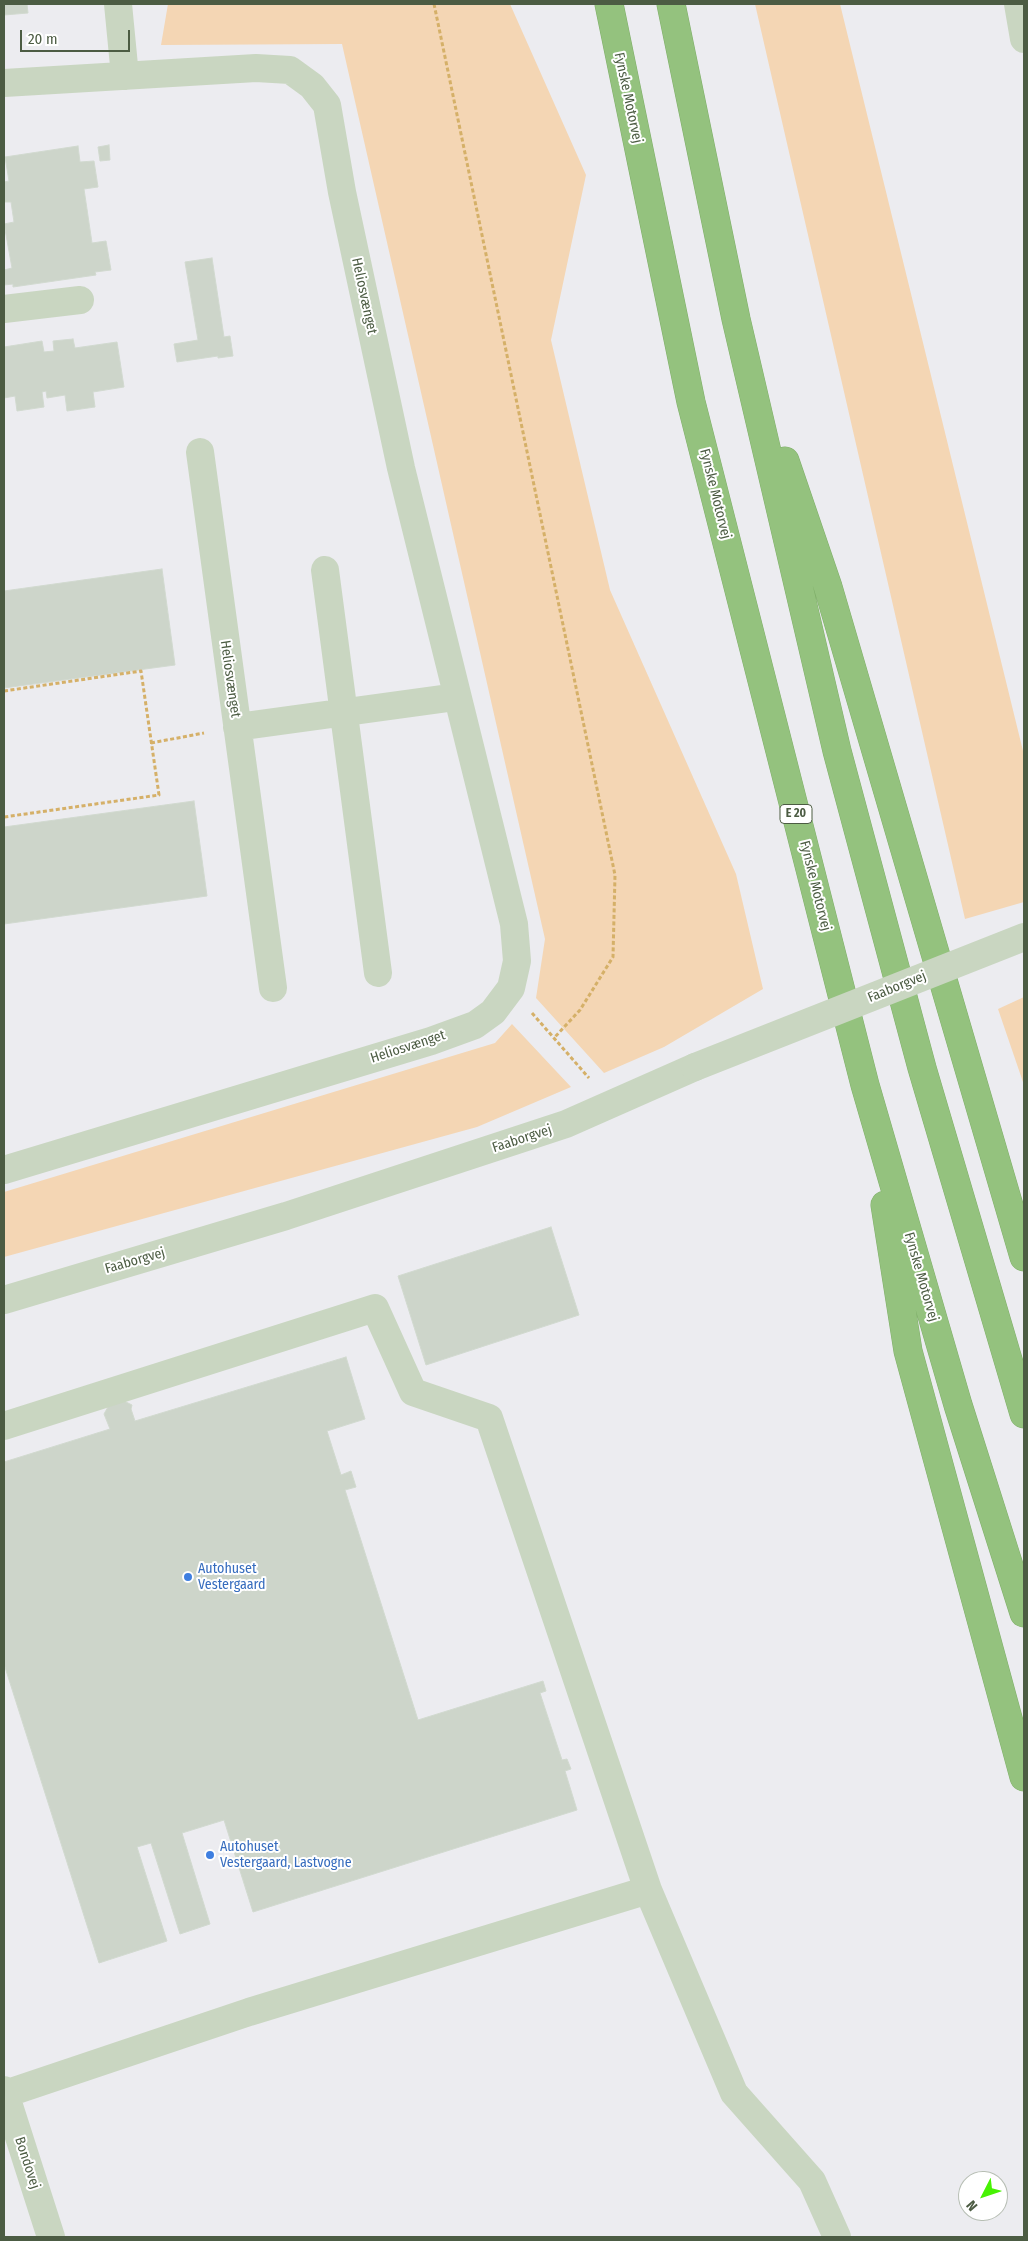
<!DOCTYPE html>
<html>
<head>
<meta charset="utf-8">
<style>
  body { margin:0 }
  #map { position:relative; width:1028px; height:2241px; overflow:hidden; background:#ececf0; font-family:"Fira Sans Condensed",sans-serif }
  canvas { display:block }
  .frame { position:absolute; inset:0; border:5px solid #4c5c43; pointer-events:none }
  .north { position:absolute; left:958px; top:2171px; width:50px; height:50px; box-sizing:border-box; background:#fff; border:1px solid #b7beb4; border-radius:50%; rotate:229deg; font-size:14px; font-weight:700; line-height:20px; text-align:center; color:#4c5c43 }
  .north::after { content:''; display:block; margin:auto; width:18px; height:22px; background:#47f204; clip-path:polygon(50% 0,100% 100%,50% 72%,0 100%) }
  .scale { position:absolute; left:20px; top:30px; width:110px; height:22px; box-sizing:border-box; border:2px solid #4c5c43; border-top:0; padding-left:6px; font-size:15px; line-height:18px; white-space:nowrap; color:#4c5c43; -webkit-text-stroke:4px #fff; paint-order:stroke }
</style>
</head>
<body>
<div id="map">
<canvas width="1028" height="2241"></canvas>
<div class="frame"></div>
<div class="north">N</div>
<div class="scale">20 m</div>
</div>
<script>
const g = document.querySelector('canvas').getContext('2d');
g.lineJoin = 'round';
function fillPath(path, color) {
  g.fillStyle = color;
  g.fill(path, 'evenodd');
}
function poly(rows) {
  const path = new Path2D();
  for (const r of rows) {
    path.moveTo(r[0], r[1]);
    for (let i = 2; i < r.length; i += 2) path.lineTo(r[i], r[i + 1]);
  }
  return path;
}
function trace(path, color, width, dash) {
  g.strokeStyle = color;
  g.lineWidth = width;
  g.lineCap = dash ? 'butt' : 'round';
  g.setLineDash(dash || []);
  g.stroke(path);
}
function label(font, color, halo, rows, align = 'center') {
  g.font = font + ' "Fira Sans Condensed",sans-serif';
  g.lineWidth = 4;
  g.setLineDash([]);
  g.textBaseline = 'middle';
  g.strokeStyle = halo;
  g.fillStyle = color;
  for (const [text, x, y, turn = 0] of rows) {
    g.save();
    g.translate(x, y);
    g.rotate((+turn || 0) * Math.PI / 180);
    g.textAlign = isNaN(turn) ? turn : align;
    if (halo) g.strokeText(text, 0, 0);
    g.fillText(text, 0, 0);
    g.restore();
  }
}
fillPath(poly([
  [168,4,510,4,586,175,551,340,610,590,736,874,763,989,664,1047,604,1073,536,998,545,939,342,44,161,45],
  [755,4,840,4,1024,755,1024,902,965,919],
  [1024,997,1024,1085,998,1009],
  [512,1024,571,1087,477,1127,4,1257,4,1192,495,1043]
]), '#f4d6b4');
const building = poly([
  [4,4,27,4,28,13,4,15,4,4],
  [109,145,110,160,100,161,98,147,109,145],
  [78,146,80,162,94,161,98,187,84,189,92,243,106,241,111,270,95,272,96,275,13,287,13,284,4,285,4,270,12,268,4,224,14,222,11,202,4,202,4,182,9,181,5,157,78,146],
  [212,258,224,337,230,336,233,356,218,358,218,356,177,362,174,344,198,340,185,262,212,258],
  [73,339,75,348,117,342,124,387,93,392,95,407,67,411,65,395,47,398,46,391,42,392,44,407,17,411,15,396,4,398,4,347,42,341,44,352,54,351,53,341,73,339],
  [162,569,175,665,4,688,4,591,162,569],
  [194,801,207,896,4,924,4,827,194,801],
  [551,1227,579,1315,426,1365,398,1276,551,1227],
  [346,1357,365,1419,327,1431,341,1475,351,1471,356,1487,345,1490,418,1720,543,1681,546,1691,540,1693,562,1760,567,1759,571,1769,565,1771,577,1810,253,1912,224,1820,182,1833,210,1924,180,1934,151,1843,137,1847,167,1941,99,1963,4,1664,4,1462,110,1429,104,1414,114,1396,132,1405,131,1409,135,1421,346,1357]
]);
fillPath(building, '#cdd5ca');
trace(building, '#d1d9cf', 1);
const highway = poly([
  [609,4,691,402,865,1085,958,1405,1024,1613],
  [671,4,736,319,837,751,922,1068,1024,1414],
  [785,461,828,587,1024,1257],
  [885,1205,908,1351,1024,1777]
]);
trace(highway, '#7fae69', 29);
trace(poly([
  [434,4,615,875,613,957,580,1010,554,1038],
  [4,691,141,671,159,795,4,817],
  [151,743,204,733],
  [532,1013,589,1078]
]), '#d5b068', 3, [4, 2.5]);
trace(poly([
  [118,4,125,76],
  [1018,4,1024,39],
  [4,83,256,68,290,70,312,86,327,105,342,192,401,468,514,924,517,961,511,988,493,1012,475,1025,431,1041,4,1170],
  [4,309,80,300],
  [200,452,273,988],
  [325,570,378,973],
  [237,727,456,697],
  [4,1300,286,1216,566,1124,695,1067],
  [4,1426,375,1308,413,1392,489,1418,648,1890,249,2012,5,2094],
  [648,1890,734,2093,812,2181,837,2237],
  [4,2090,51,2237]
]), '#c9d6c1', 28);
trace(highway, '#94c27e', 28);
trace(poly([
  [695,1067,1024,937]
]), '#c9d6c1', 28);
for (const [x, y, r, color] of [
  [188,1577,5,"#3f7fe0"],
  [210,1855,5,"#3f7fe0"]
]) {
  const dot = new Path2D();
  dot.arc(x, y, r, 0, 2 * Math.PI);
  g.fillStyle = color;
  g.fill(dot);
  trace(dot, '#fff', 2);
}
for (const [x, y, w] of [
  [796,814,32]
]) {
  const box = new Path2D();
  box.roundRect(x - w / 2, y - 9.5, w, 19, 4);
  g.fillStyle = '#fff';
  g.fill(box);
  trace(box, '#4c5c43', 1);
}
label('bold 12px', '#4c5c43', null, [
  ["E 20",796,814]
]);
label('14px', '#4c5c43', '#fff', [
  ["Fynske Motorvej",628,98,78],
  ["Heliosvænget",364,296,78],
  ["Fynske Motorvej",715,494,76],
  ["Heliosvænget",230,679,82],
  ["Fynske Motorvej",815,886,76],
  ["Faaborgvej",897,987,-22],
  ["Heliosvænget",408,1047,-18],
  ["Faaborgvej",522,1139,-18],
  ["Faaborgvej",135,1261,-16],
  ["Fynske Motorvej",921,1277,74],
  ["Bondovej",27,2163,72]
]);
label('14px', '#366cbe', '#fff', [
  ["Autohuset",198,1569],
  ["Vestergaard",198,1585],
  ["Autohuset",220,1847],
  ["Vestergaard, Lastvogne",220,1863]
], 'left');
</script>
</body>
</html>
